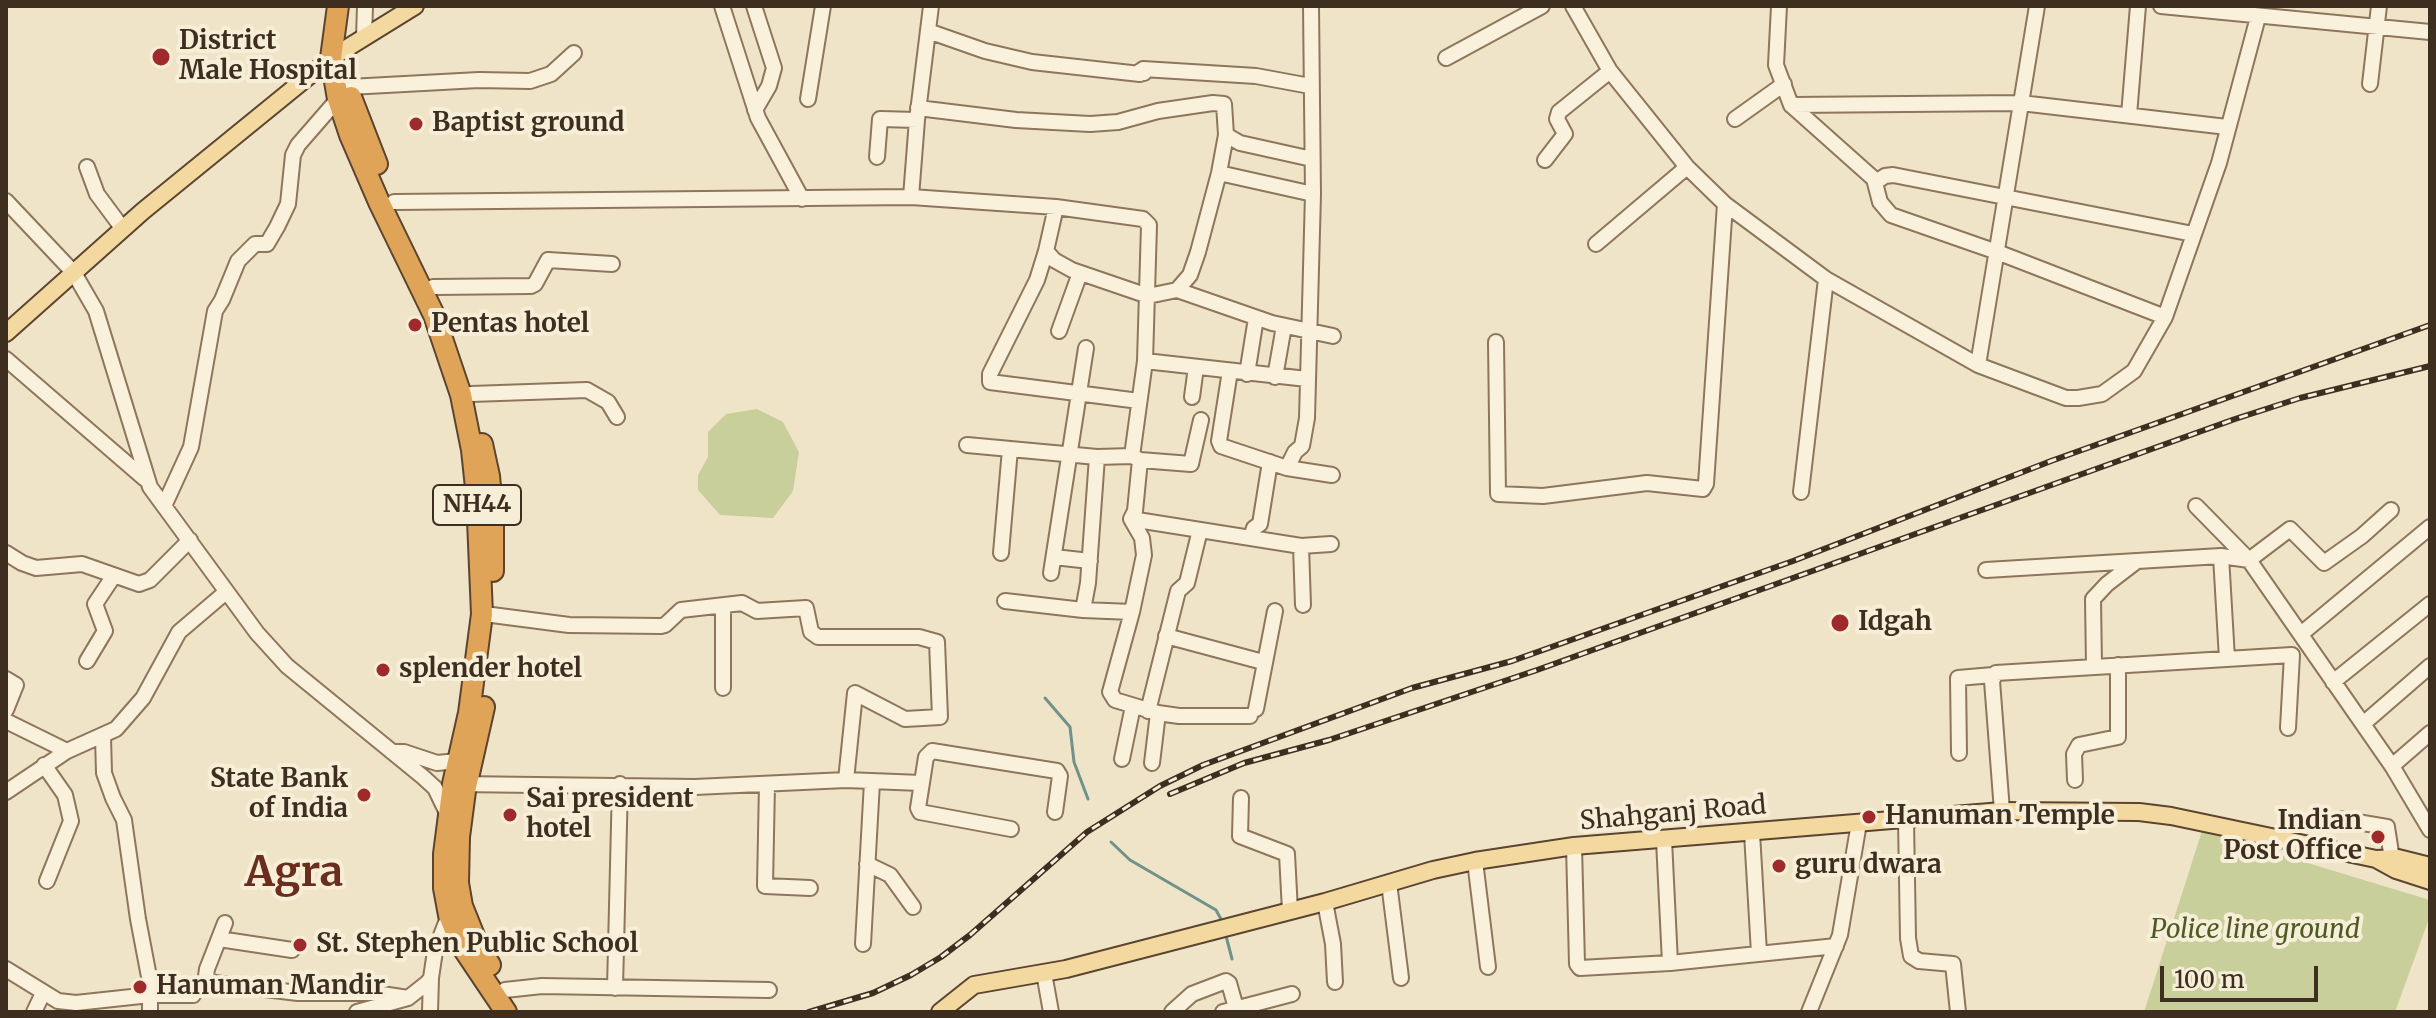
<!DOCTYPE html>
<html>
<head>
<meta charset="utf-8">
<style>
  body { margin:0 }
  #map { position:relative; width:2436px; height:1018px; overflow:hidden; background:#f0e4c8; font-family:Merriweather,serif }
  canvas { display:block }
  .frame { position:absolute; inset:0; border:8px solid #3d2e20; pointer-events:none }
  .scale { position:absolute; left:2160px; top:966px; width:158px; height:36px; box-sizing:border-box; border:4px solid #3d2e20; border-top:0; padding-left:10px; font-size:24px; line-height:28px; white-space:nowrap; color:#3d2e20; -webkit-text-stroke:6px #f7eed8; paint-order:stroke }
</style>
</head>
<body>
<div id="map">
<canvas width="2436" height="1018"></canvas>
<div class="frame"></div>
<div class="scale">100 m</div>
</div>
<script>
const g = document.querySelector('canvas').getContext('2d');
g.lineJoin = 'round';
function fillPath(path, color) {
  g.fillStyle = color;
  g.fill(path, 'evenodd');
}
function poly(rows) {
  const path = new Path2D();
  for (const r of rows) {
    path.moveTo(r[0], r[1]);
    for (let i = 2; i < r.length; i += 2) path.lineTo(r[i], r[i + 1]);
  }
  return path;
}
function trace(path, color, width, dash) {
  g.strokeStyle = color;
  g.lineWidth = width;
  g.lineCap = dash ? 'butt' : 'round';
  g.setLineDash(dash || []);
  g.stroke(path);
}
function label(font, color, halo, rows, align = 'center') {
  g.font = font + ' Merriweather,serif';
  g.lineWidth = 8;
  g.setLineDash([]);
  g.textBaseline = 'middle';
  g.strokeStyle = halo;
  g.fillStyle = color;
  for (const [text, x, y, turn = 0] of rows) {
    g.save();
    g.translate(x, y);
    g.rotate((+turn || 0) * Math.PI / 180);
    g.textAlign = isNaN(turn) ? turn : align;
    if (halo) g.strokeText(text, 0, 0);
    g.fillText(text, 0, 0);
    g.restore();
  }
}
fillPath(poly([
  [757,409,783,422,799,452,793,491,773,518,720,515,698,490,698,475,708,457,708,432,726,414],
  [2202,831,2430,900,2430,916,2395,1012,2144,1012]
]), '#c9cf9b');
trace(poly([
  [1045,698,1070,727,1074,762,1088,799],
  [1111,842,1130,860,1216,910,1222,921],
  [1225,932,1232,959]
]), '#6f938a', 3);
const minor = poly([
  [722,6,758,118,802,199],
  [754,6,774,68,769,86,755,110],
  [1573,6,1610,71,1687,167,1725,204,1826,279,1978,365,2066,398,2078,398,2102,394,2134,371,2165,317,2219,163,2258,17],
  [1779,6,1776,65,1791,105,2021,103,2227,127],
  [2161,6,2430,32],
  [928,31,985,51,1032,62,1140,74,1140,71,1144,73,1143,69,1256,76,1310,86],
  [364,38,365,6],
  [1446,58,1542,6],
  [2370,84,2379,6],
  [349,87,479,80,530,81,551,74,574,53],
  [808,99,823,6],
  [1791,105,1874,179,1880,202,1891,215,1997,252,2165,317],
  [918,108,1016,120,1090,124,1118,122,1158,111,1213,103,1224,104,1226,135,1219,173,1198,252,1190,275,1177,290,1272,323,1333,336],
  [2129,115,2138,6],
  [1735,119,1784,84],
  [1226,135,1240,143,1312,159],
  [877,157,880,119,917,120],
  [1545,160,1565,134,1557,119,1559,112,1610,71],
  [87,167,97,194,123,229],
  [1219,173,1313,194],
  [1876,182,1885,176,1893,175,2193,234],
  [911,197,917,120,931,6],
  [6,201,74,273,96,311,150,487,257,633,287,666,423,777,435,788,448,815],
  [394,202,911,197,1056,207,1046,251,1054,260,1072,270,1148,296,1177,290],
  [1056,207,1143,219,1149,225,1145,361,1132,456],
  [1596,244,1687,167],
  [1046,251,1037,280,990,374,990,382,1139,401],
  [433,287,531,286,535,284,548,260,612,264],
  [1059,331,1080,273],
  [1496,342,1498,494,1543,496,1647,483,1703,489,1706,484,1725,204],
  [6,359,145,479],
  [1145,361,1307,379],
  [1978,365,2037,6],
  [1230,371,1219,441,1221,446,1287,468,1332,475],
  [1247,374,1256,318],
  [1275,377,1284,326],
  [471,394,587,390,608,402,617,417],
  [1192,397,1196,367],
  [967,445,1097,457,1132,456,1140,460,1135,511,1131,519,1142,538,1144,555,1132,612,1110,692,1115,700,1158,713,1179,716,1250,716],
  [1140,460,1191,464,1201,420],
  [1287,468,1295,452,1302,446,1307,418,1313,194,1311,6],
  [1801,492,1826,279],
  [164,506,191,447,215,311,222,300,238,261,255,244,267,244,277,227,288,204,293,155,298,145,338,99],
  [2196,506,2249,560,2392,766,2430,830],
  [1131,519,1301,546,1331,544],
  [1251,538,1254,528,1260,524,1270,462],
  [1301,546,1303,605],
  [6,553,22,563,36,568,82,564,139,584,150,580,190,540],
  [1001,553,1010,449],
  [2221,556,2227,659],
  [1054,557,1090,561],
  [1986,570,2221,556,2249,560,2290,529,2324,563,2362,536,2391,510],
  [1051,573,1086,348],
  [1005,601,1083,610,1132,612],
  [1083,610,1088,583,1097,457],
  [492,615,569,625,661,626,665,625,681,610,742,603,757,611,806,608,811,632,818,637,919,637,937,642,940,717,905,719,855,693,846,780],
  [2301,634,2430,527],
  [1166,636,1263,662],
  [87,661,105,631,95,604,113,577],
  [2094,666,2093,599,2107,584,2137,561],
  [6,679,16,685,6,710],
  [2333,682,2430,604],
  [723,688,723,606],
  [1256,709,1275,611],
  [1148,711,1178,591,1187,583,1200,530],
  [6,721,67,751],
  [2363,724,2430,666],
  [103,737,104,773,113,798,124,820,138,919,150,982,150,1012],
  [392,752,404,752,437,763,458,761],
  [1959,753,1958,678,1993,675],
  [1122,759,1133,706],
  [1152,763,1158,713],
  [44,765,65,795,71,821,47,881],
  [2392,766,2430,733],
  [2075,780,2074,754,2079,745,2118,737,2118,665],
  [457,784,695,787,846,780,921,783],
  [767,784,765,886,810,888],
  [6,792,67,751,116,729,143,698,179,632,226,592],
  [1241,798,1240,836,1287,854,1290,911],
  [2002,811,1992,681,1996,673,2292,655,2288,728],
  [2339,819,2387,827,2392,859],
  [1906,820,1908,938,1911,956,1919,961,1953,964,1958,1012],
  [1011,829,920,812,918,808,926,757,932,751,1057,771,1060,776,1055,812],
  [1752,833,1759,953],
  [1664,840,1670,963],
  [1574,846,1577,964,1580,968,1670,963,1836,946],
  [1475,861,1488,967],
  [867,864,890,875,913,907],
  [1389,883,1401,978],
  [1325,902,1333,944,1335,982],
  [219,939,292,950],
  [863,944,872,782],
  [6,969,58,1001,76,1003,150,995,193,995,198,985,215,983,298,993,375,993,408,998],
  [1044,973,1051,1012],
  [205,983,207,969,225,923],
  [615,988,620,784],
  [505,990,542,986,769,990],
  [34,1012,43,993],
  [357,1012,408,998,427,983,431,978,435,951,449,915],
  [430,1012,431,978],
  [1172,1012,1192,994,1226,981,1229,983,1236,1008],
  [1223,1012,1292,994],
  [1809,1012,1840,935,1859,823]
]);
const major = poly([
  [6,333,143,211,331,58,415,6],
  [2376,859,2396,870,2430,881],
  [940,1012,974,985,1066,969,1325,902,1433,870,1475,861,1574,846,2002,811,2139,812,2171,816,2376,859,2398,858,2430,866]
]);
const highway = poly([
  [338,6,331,58,338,99,350,135,379,202,434,315,461,395,472,450,477,497,482,614,469,713,453,784,444,854,444,888,449,915,461,945,506,1012],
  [351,97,377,164],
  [482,444,489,476,493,517,493,571],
  [484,707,465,791,459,837,458,883,462,906,478,946,490,965]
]);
trace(minor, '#8d765c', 18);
trace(major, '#5b4430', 20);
trace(highway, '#5b4430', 24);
trace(minor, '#faf1dc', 14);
trace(major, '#f3d9a0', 16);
trace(highway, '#e0a458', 20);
const rail = poly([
  [1170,794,1244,763,1329,740,1537,670,2235,419,2300,398,2430,366],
  [809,1012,873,993,911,975,941,957,970,935,1087,832,1160,786,1203,765,1412,688,1512,661,1793,561,2051,461,2430,325]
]);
trace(rail, '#3d2e20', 6);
trace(rail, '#f7eed8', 3, [9]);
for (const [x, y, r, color] of [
  [161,57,10,"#9e2a2b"],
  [416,124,8,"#9e2a2b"],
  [415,325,8,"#9e2a2b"],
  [1840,623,10,"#9e2a2b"],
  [383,670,8,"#9e2a2b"],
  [364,795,8,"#9e2a2b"],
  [510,815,8,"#9e2a2b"],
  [1869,817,8,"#9e2a2b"],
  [2378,837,8,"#9e2a2b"],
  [1779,866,8,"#9e2a2b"],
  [300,945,8,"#9e2a2b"],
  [140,987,8,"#9e2a2b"]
]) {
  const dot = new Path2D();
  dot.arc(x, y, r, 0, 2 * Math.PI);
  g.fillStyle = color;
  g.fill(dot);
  trace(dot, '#f7eed8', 3);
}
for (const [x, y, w] of [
  [477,505,88]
]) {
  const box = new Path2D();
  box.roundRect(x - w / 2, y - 20, w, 40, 6);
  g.fillStyle = '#f7eed8';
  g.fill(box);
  trace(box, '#3d2e20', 2);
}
label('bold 24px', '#3d2e20', null, [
  ["NH44",477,505]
]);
label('bold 26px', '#3d2e20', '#f7eed8', [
  ["District",179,42],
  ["Male Hospital",179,72],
  ["Baptist ground",432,124],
  ["Pentas hotel",431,325],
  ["Idgah",1858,623],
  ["splender hotel",399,670],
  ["State Bank",348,780,"right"],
  ["of India",348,810,"right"],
  ["Sai president",526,800],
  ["hotel",526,830],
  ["Hanuman Temple",1885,817],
  ["Indian",2362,822,"right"],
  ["Post Office",2362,852,"right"],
  ["guru dwara",1795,866],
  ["St. Stephen Public School",316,945],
  ["Hanuman Mandir",156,987]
], 'left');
label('26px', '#3d2e20', '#f7eed8', [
  ["Shahganj Road",1673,814,-5]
]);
label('italic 26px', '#4d5a26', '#f7eed8', [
  ["Police line ground",2255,931]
]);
label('bold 42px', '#6b2e1e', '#f7eed8', [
  ["Agra",294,874]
]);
</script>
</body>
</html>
